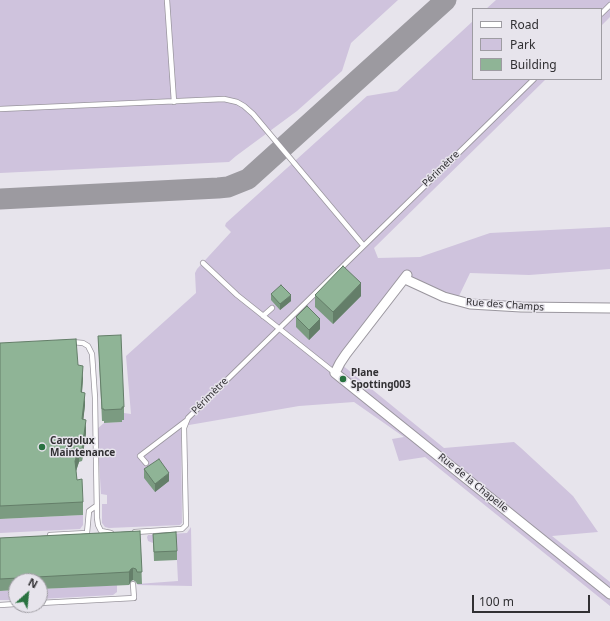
<!DOCTYPE html>
<html>
<head>
<meta charset="utf-8">
<style>
  body { margin:0 }
  #map { position:relative; width:610px; height:621px; overflow:hidden; background:#e7e4ec; font-family:"Noto Sans",sans-serif }
  canvas { display:block }
  .legend { position:absolute; left:472px; top:8px; width:130px; height:72px; box-sizing:border-box; background:#e7e4ec; border:1px solid #9e9ca2; margin:0; padding:5px 7px; list-style:none; font-size:12px; color:#313033 }
  .legend li { display:flex; align-items:center; gap:8px; height:20px }
  .legend b { width:20px; border:1px solid #9e9ca2 }
  .north { position:absolute; left:8px; top:573px; width:40px; height:40px; box-sizing:border-box; background:#e7e4ec; border:1px solid #9e9ca2; border-radius:50%; rotate:27deg; font-size:11px; font-weight:700; line-height:16px; text-align:center; color:#313033 }
  .north::after { content:''; display:block; margin:auto; width:14px; height:18px; background:#297240; clip-path:polygon(50% 0,100% 100%,50% 72%,0 100%) }
  .scale { position:absolute; left:472px; top:595px; width:118px; height:18px; box-sizing:border-box; border:2px solid #313033; border-top:0; padding-left:5px; font-size:12px; line-height:14px; white-space:nowrap; color:#313033; -webkit-text-stroke:3px #e7e4ec; paint-order:stroke }
</style>
</head>
<body>
<div id="map">
<canvas width="610" height="621"></canvas>
<ul class="legend">
<li><b style="height:5px;background:#fff"></b>Road</li>
<li><b style="height:11px;background:#cfc3dd"></b>Park</li>
<li><b style="height:11px;background:#8fb496"></b>Building</li>
</ul>
<div class="north">N</div>
<div class="scale">100 m</div>
</div>
<script>
const g = document.querySelector('canvas').getContext('2d');
g.lineJoin = 'round';
function fillPath(path, color) {
  g.fillStyle = color;
  g.fill(path, 'evenodd');
}
function poly(rows) {
  const path = new Path2D();
  for (const r of rows) {
    path.moveTo(r[0], r[1]);
    for (let i = 2; i < r.length; i += 2) path.lineTo(r[i], r[i + 1]);
  }
  return path;
}
function trace(path, color, width, dash) {
  g.strokeStyle = color;
  g.lineWidth = width;
  g.lineCap = dash ? 'butt' : 'round';
  g.setLineDash(dash || []);
  g.stroke(path);
}
function label(font, color, halo, rows, align = 'center') {
  g.font = font + ' "Noto Sans",sans-serif';
  g.lineWidth = 3;
  g.setLineDash([]);
  g.textBaseline = 'middle';
  g.strokeStyle = halo;
  g.fillStyle = color;
  for (const [text, x, y, turn = 0] of rows) {
    g.save();
    g.translate(x, y);
    g.rotate((+turn || 0) * Math.PI / 180);
    g.textAlign = isNaN(turn) ? turn : align;
    if (halo) g.strokeText(text, 0, 0);
    g.fillText(text, 0, 0);
    g.restore();
  }
}
fillPath(poly([
  [0,0,398,0,351,43,342,71,297,111,236,156,229,162,0,173],
  [496,0,610,0,610,17,601,26,601,9,486,9],
  [473,21,473,79,546,79,374,248,378,258,420,257,490,233,610,227,610,269,529,275,470,273,459,296,471,299,521,302,578,304,470,302,452,296,415,280,397,283,336,360,444,448,514,442,521,448,573,496,598,532,552,536,610,582,610,606,425,457,399,461,392,439,404,437,354,402,299,406,189,425,181,421,182,523,180,525,109,528,105,527,102,523,102,504,107,504,107,495,101,494,97,429,104,423,122,422,122,420,124,419,124,413,131,414,126,356,196,293,195,273,197,269,231,232,225,226,226,223,367,96,397,91],
  [83,515,83,525,80,529,0,533,0,519],
  [191,527,192,586,138,585,137,584,178,581,176,542,153,543,148,541,147,537,148,535,187,533],
  [117,585,117,592,113,595,40,599,40,589],
  [16,590,16,600,0,600,0,591]
]), '#cfc3dd');
trace(poly([
  [0,199,218,188,228,187,248,179,446,0]
]), '#9c9aa0', 21);
const service = poly([
  [167,0,174,102],
  [601,14,610,5],
  [0,109,224,99,237,102,244,106,253,114,363,245],
  [203,263,237,295,335,373],
  [263,316,272,308],
  [72,342,83,343,88,346,92,354,95,398,97,518,98,525,101,531,111,533],
  [146,463,140,456,186,421],
  [135,532,182,529,186,525,184,428,188,418,534,79],
  [50,535,87,533,89,511,96,506],
  [40,603,134,598,133,584],
  [0,605,16,604]
]);
const minor = poly([
  [407,275,346,354,340,363,335,373,610,594],
  [405,279,444,297,470,304,521,307,610,308]
]);
trace(service, '#9a969e', 6);
trace(minor, '#9a969e', 11);
trace(service, '#fff', 4.5);
trace(minor, '#fff', 9);
fillPath(poly([
  [271,294,291,301,280,310,271,300],
  [315,295,361,296,333,324,315,307],
  [296,317,320,329,309,340,296,327],
  [98,336,124,407,124,420,122,420,122,422,104,423,104,421,102,421],
  [0,343,78,365,83,378,82,392,85,405,83,420,86,433,82,461,79,462,76,471,77,480,83,502,83,515,0,519],
  [144,469,169,481,155,492,144,478],
  [140,531,142,584,137,584,136,582,133,580,131,581,129,585,40,589,40,581,16,581,16,590,0,591,0,538],
  [153,534,177,551,177,560,154,561]
]), '#7b9b81');
fillPath(poly([
  [361,283,361,296,333,324,333,312],
  [291,295,291,301,280,310,280,304],
  [320,319,320,329,309,340,309,330],
  [83,366,83,378,81,405,81,392],
  [85,393,85,405,82,432,82,419],
  [86,420,86,433,82,461,82,449],
  [79,449,79,462,75,474,75,461],
  [169,473,169,481,155,492,155,484],
  [133,568,133,580,131,581,129,585,129,572,131,569]
]), '#647e69');
const building = poly([
  [343,266,361,283,333,312,315,295,343,266],
  [281,285,291,295,280,304,271,294,281,285],
  [307,306,320,319,309,330,296,317,307,306],
  [121,335,124,407,122,407,122,409,104,410,104,409,102,409,98,336,121,335],
  [76,339,78,365,83,366,81,392,85,393,82,419,86,420,82,449,79,449,75,461,77,480,82,479,83,502,0,506,0,343,76,339],
  [159,459,169,473,155,484,144,469,159,459],
  [140,531,142,572,137,572,136,569,133,568,131,569,129,572,0,579,0,538,140,531],
  [176,532,177,551,154,552,153,534,176,532]
]);
fillPath(building, '#8fb496');
trace(building, '#647e69', 1);
for (const [x, y, r, color] of [
  [343,379,4,"#297240"],
  [42,447,4,"#297240"]
]) {
  const dot = new Path2D();
  dot.arc(x, y, r, 0, 2 * Math.PI);
  g.fillStyle = color;
  g.fill(dot);
  trace(dot, '#e7e4ec', 1.5);
}
label('10px', '#313033', '#e7e4ec', [
  ["Périmètre",441,169,-44],
  ["Rue des Champs",505,305,4],
  ["Périmètre",210,396,-45],
  ["Rue de la Chapelle",473,483,39]
]);
label('bold 10px', '#313033', '#e7e4ec', [
  ["Plane",351,373],
  ["Spotting003",351,385],
  ["Cargolux",50,441],
  ["Maintenance",50,453]
], 'left');
</script>
</body>
</html>
